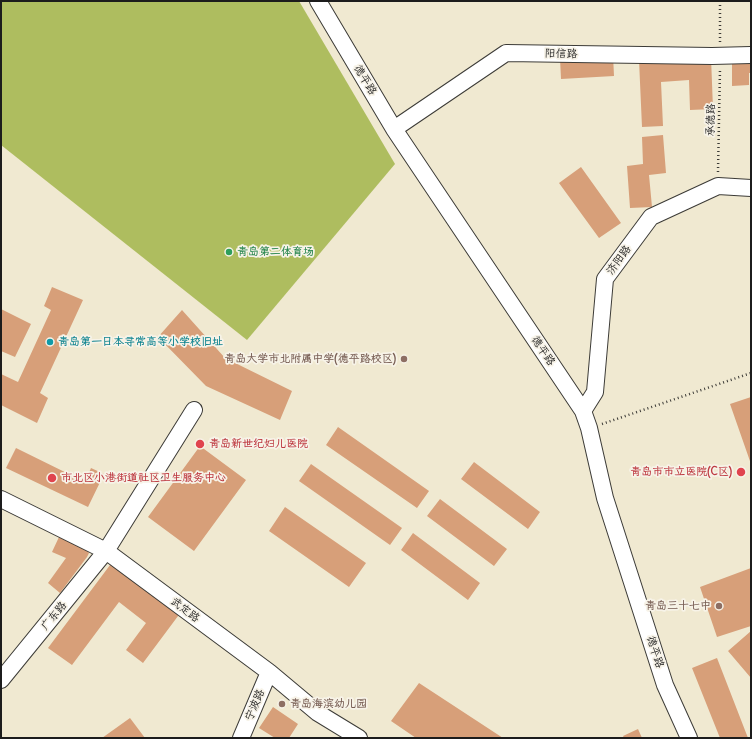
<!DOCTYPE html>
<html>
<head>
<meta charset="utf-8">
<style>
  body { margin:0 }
  #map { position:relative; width:752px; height:739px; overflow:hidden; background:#f0e9d1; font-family:Delius,sans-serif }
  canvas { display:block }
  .frame { position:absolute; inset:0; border:2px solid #1c1c1c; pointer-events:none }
</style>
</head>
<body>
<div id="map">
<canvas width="752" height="739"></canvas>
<div class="frame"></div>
</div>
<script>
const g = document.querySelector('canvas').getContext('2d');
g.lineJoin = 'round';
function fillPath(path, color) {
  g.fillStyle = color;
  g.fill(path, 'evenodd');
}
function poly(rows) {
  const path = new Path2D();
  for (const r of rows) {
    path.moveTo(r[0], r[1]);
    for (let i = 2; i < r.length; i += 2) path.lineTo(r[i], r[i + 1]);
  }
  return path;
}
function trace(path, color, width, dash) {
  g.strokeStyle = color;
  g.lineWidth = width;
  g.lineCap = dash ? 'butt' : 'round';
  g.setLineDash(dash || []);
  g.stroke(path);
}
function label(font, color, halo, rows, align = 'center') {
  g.font = font + ' Delius,"LXGW WenKai TC",sans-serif';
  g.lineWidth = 3.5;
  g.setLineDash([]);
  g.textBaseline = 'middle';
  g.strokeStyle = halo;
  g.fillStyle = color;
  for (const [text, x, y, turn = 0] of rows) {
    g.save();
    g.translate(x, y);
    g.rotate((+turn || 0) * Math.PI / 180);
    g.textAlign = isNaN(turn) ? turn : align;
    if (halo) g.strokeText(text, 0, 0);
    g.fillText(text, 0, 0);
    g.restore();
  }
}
fillPath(poly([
  [1,1,299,1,395,164,247,340,1,145]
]), '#aebd5f');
fillPath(poly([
  [613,55,614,76,561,79,560,58],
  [711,57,713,109,690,110,689,80,661,82,663,126,642,127,639,60],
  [732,60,751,60,751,73,749,73,749,85,732,86],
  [663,135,666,173,649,175,652,207,630,208,627,166,643,164,642,137],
  [581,167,621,223,599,238,559,183],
  [52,287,83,300,40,393,48,398,37,423,1,405,1,374,18,382,51,310,44,306],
  [1,309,31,324,15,357,1,351],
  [182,310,225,358,292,391,280,420,206,386,158,337],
  [751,397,751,464,730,404],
  [338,427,429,491,417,508,326,445],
  [200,446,246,480,194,551,148,517],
  [16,448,85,482,91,468,104,474,88,507,6,468],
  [474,462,540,512,528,529,461,479],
  [311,464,402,528,390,545,299,481],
  [440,499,507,549,494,566,427,516],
  [285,507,366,563,349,587,269,531],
  [413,533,480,583,468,600,401,550],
  [59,537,86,549,89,553,87,557,60,593,48,583,66,558,52,552],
  [113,561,181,612,143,663,126,650,146,623,119,602,72,665,48,648],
  [751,568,751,626,717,637,700,587],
  [751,631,751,678,728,651],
  [717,658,748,738,720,738,692,668],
  [419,683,503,738,416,738,391,721],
  [273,707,298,724,289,738,275,738,259,728],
  [130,718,145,738,102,738],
  [638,729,642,738,624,738,623,736]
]), '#d79f79');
const minor = poly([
  [318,1,394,129,583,411,589,428,605,498,665,685,689,738],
  [394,129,506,53,712,56,751,55],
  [583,411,595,392,605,279,651,217,718,186,751,188],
  [1,499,106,551,269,672,318,713,359,738],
  [1,680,106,551,194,410],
  [241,738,269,672]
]);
trace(minor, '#3c3b37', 18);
trace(poly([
  [720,1,720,42],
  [718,172,720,69],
  [602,424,751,373]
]), '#3c3b37', 2.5, [1, 3]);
trace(minor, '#fff', 16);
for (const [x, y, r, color] of [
  [229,252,4,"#2e9e5b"],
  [50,342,4,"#0f9aa8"],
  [404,359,4,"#8d6e63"],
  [200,444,5,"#e0444e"],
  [741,472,5,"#e0444e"],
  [52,478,5,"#e0444e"],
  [719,606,4,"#8d6e63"],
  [282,704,4,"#8d6e63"]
]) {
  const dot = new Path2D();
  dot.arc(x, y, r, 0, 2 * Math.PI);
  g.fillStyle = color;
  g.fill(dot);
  trace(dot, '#f7f3e8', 1.5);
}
label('11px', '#1c1c1c', '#f7f3e8', [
  ["阳信路",561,54,1],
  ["德平路",365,80,59],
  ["承德路",711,120,-89],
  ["济阳路",619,260,-54],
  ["德平路",543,351,56],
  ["武定路",185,610,37],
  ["广东路",54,616,-51],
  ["德平路",655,652,72],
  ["宁波路",255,705,-67]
]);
label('bold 11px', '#27864d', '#f7f3e8', [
  ["青岛第二体育场",237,252]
], 'left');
label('bold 11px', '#0d838f', '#f7f3e8', [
  ["青岛第一日本寻常高等小学校旧址",58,342]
], 'left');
label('bold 11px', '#785e54', '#f7f3e8', [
  ["青岛大学市北附属中学(德平路校区)",396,359],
  ["青岛三十七中",711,606],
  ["青岛海滨幼儿园",290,704,"left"]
], 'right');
label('bold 11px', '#be3a42', '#f7f3e8', [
  ["青岛新世纪妇儿医院",209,444],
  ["青岛市市立医院(C区)",732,472,"right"],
  ["市北区小港街道社区卫生服务中心",61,478]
], 'left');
</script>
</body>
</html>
